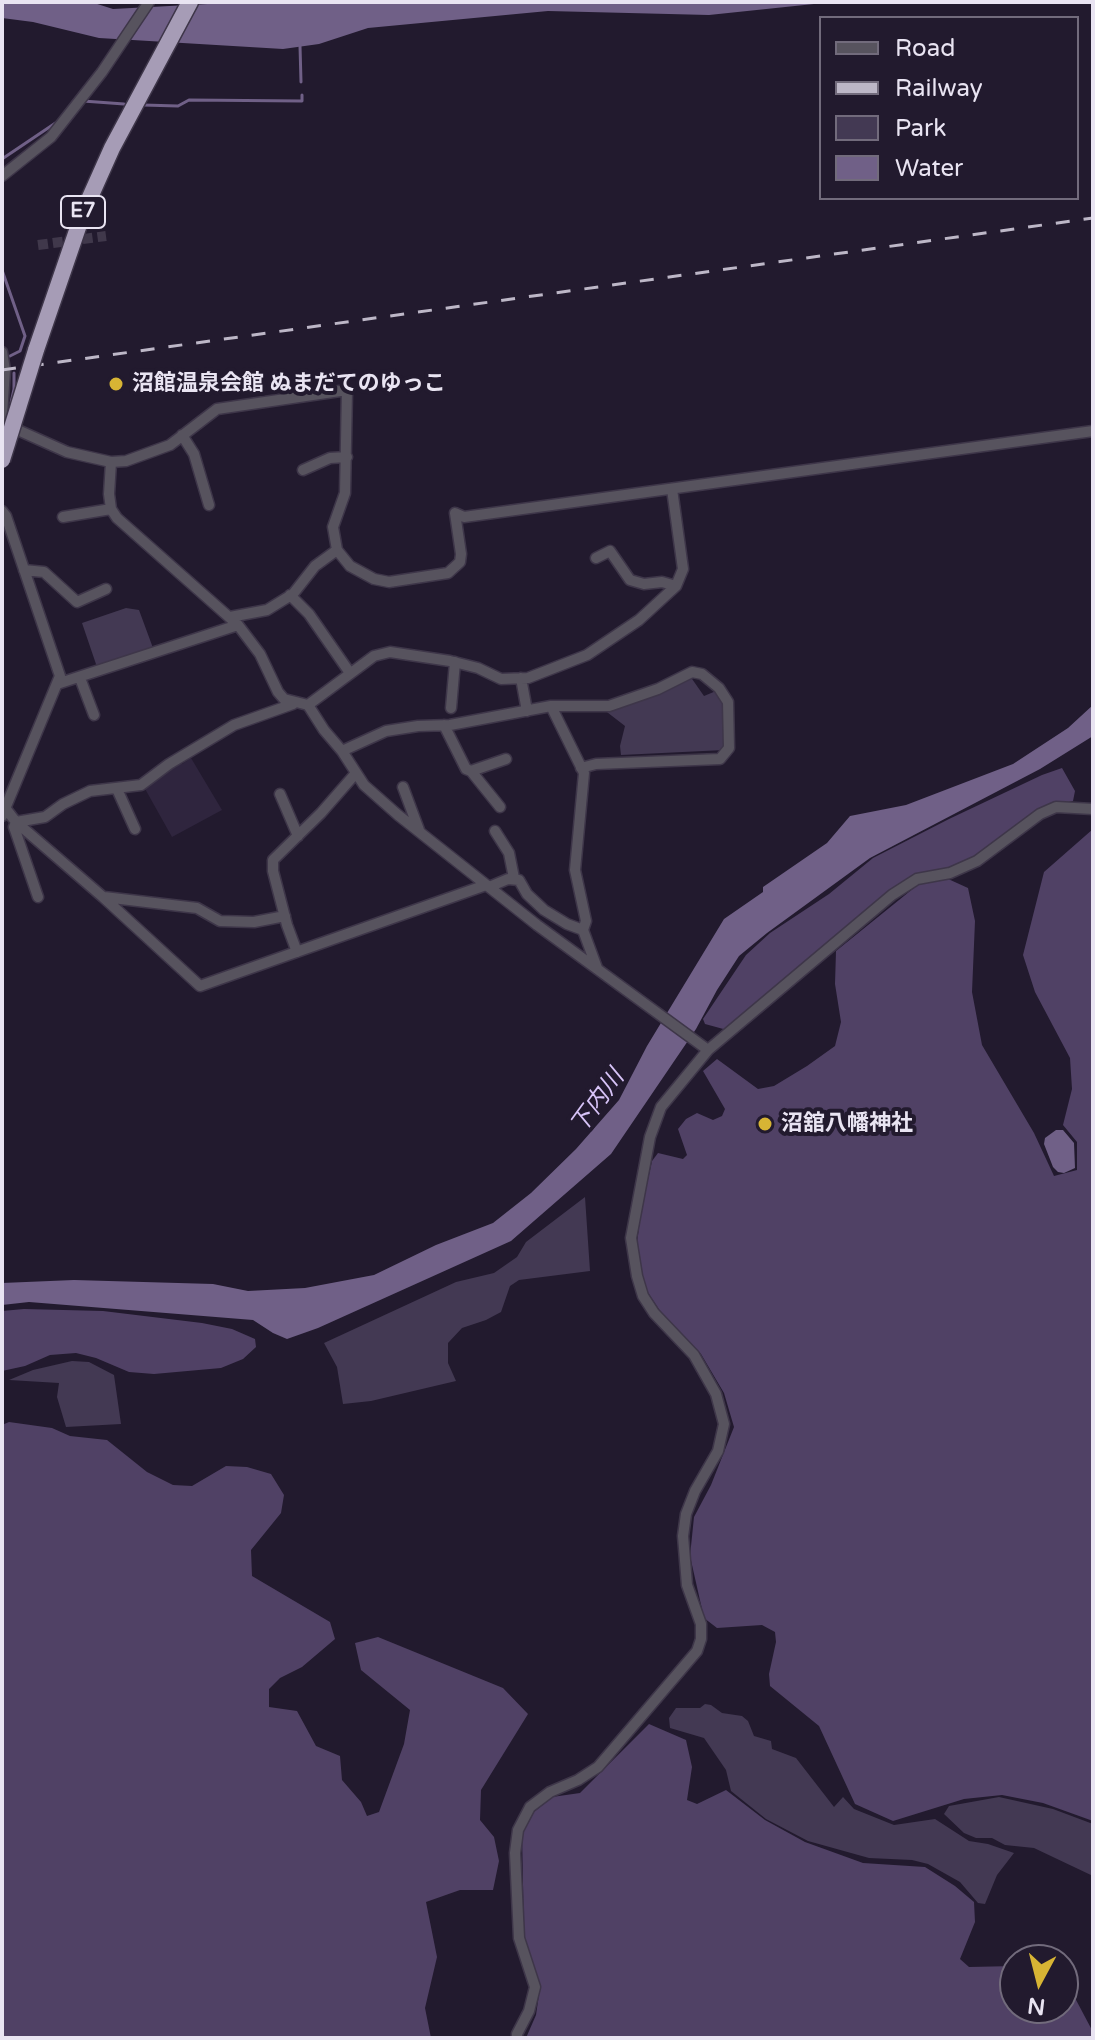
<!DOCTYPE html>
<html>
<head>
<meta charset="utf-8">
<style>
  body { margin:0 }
  #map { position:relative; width:1095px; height:2040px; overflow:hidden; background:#221a2e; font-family:"Varela Round",sans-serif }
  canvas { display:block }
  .frame { position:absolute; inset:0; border:4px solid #e9e4f2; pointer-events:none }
  .legend { position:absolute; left:819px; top:16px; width:260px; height:184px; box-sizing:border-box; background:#221a2e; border:2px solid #726b7c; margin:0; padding:10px 14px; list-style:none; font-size:24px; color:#e9e4f2 }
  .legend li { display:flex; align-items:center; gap:16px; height:40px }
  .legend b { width:40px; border:2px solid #726b7c }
  .north { position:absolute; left:999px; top:1944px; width:80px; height:80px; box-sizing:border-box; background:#221a2e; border:2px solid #726b7c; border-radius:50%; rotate:187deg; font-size:22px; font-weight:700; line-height:32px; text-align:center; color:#e9e4f2 }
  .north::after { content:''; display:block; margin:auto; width:28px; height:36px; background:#d7b434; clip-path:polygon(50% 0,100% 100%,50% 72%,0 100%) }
</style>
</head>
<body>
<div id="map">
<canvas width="1095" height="2040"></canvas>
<div class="frame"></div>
<ul class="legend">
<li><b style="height:10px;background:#57535e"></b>Road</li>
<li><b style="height:10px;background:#bdb7c7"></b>Railway</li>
<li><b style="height:22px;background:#433953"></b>Park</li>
<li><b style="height:22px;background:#706087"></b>Water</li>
</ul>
<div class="north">N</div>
</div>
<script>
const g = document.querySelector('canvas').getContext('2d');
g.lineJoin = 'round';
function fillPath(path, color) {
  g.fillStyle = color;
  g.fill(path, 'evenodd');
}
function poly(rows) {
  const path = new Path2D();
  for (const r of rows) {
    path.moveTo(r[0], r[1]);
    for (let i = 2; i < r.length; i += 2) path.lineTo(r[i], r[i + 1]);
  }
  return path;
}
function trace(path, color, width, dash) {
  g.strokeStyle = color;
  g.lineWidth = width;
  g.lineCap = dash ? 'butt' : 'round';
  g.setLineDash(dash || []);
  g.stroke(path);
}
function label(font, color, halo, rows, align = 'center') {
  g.font = font + ' "Varela Round","Noto Sans JP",sans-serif';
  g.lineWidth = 8;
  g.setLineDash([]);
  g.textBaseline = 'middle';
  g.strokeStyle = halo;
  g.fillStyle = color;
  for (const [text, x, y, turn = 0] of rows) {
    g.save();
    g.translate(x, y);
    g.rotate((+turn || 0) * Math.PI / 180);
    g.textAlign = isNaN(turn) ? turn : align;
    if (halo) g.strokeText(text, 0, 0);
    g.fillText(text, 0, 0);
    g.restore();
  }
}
fillPath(poly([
  [191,758,222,810,172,837,144,787,179,761,182,764]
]), '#2f253e');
fillPath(poly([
  [126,608,139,610,153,648,97,667,82,623],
  [690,676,704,696,716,691,724,704,724,750,621,755,620,746,625,726,603,709],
  [585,1197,590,1271,519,1280,510,1286,501,1312,486,1320,462,1328,448,1343,448,1363,456,1381,371,1401,343,1404,337,1367,324,1343,456,1282,494,1273,517,1257,526,1242],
  [72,1361,89,1362,114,1375,121,1424,66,1427,57,1397,59,1383,9,1380,33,1370],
  [705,1704,711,1705,722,1713,742,1716,748,1721,754,1736,771,1741,772,1749,796,1758,834,1807,843,1797,854,1809,894,1825,935,1819,969,1841,988,1844,1014,1853,997,1875,985,1904,978,1903,960,1882,928,1864,912,1860,869,1858,808,1841,766,1819,731,1791,726,1770,704,1738,670,1728,669,1718,676,1708,700,1708],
  [999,1797,1053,1809,1093,1824,1093,1876,1034,1848,1005,1845,992,1838,976,1838,964,1833,944,1814,949,1806]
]), '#433953');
fillPath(poly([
  [1062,768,1075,791,1073,801,1064,803,976,858,948,870,916,875,727,1030,705,1024,703,1019,746,955,770,933,829,894,873,858,949,819,1042,775],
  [1093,829,1093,1821,1043,1803,1002,1795,964,1799,893,1821,855,1804,819,1726,770,1686,769,1674,776,1642,775,1632,762,1625,717,1628,704,1618,690,1556,694,1517,711,1485,734,1427,724,1393,701,1354,662,1314,643,1285,636,1250,641,1212,652,1161,658,1153,683,1159,687,1155,678,1129,686,1119,697,1113,713,1120,722,1116,725,1109,703,1071,717,1059,758,1089,774,1086,807,1066,835,1046,841,1022,835,984,836,951,920,883,946,878,968,888,975,921,972,992,982,1045,1034,1133,1054,1176,1077,1170,1077,1142,1063,1125,1072,1089,1070,1058,1035,992,1023,955,1044,872],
  [24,1309,103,1311,202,1323,232,1329,255,1339,256,1347,243,1359,221,1368,154,1374,129,1372,96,1358,76,1353,50,1355,25,1366,2,1371,2,1311],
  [9,1422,52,1428,70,1436,107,1440,147,1472,173,1485,192,1486,226,1466,247,1467,271,1474,284,1495,281,1513,251,1550,252,1576,330,1622,335,1639,302,1667,280,1678,269,1689,269,1707,297,1711,316,1746,340,1756,342,1780,361,1802,367,1816,379,1812,404,1744,410,1710,361,1670,355,1643,378,1637,503,1688,528,1714,481,1790,480,1820,494,1837,499,1861,493,1890,460,1890,426,1902,437,1957,425,2008,431,2038,2,2038,2,1425],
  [649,1724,686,1740,692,1767,687,1800,697,1804,726,1790,765,1820,805,1842,863,1863,925,1867,955,1886,974,1902,975,1922,960,1959,969,1967,1015,1966,1015,2008,1063,2008,1063,1992,1075,1998,1093,2032,1093,2038,526,2038,536,2015,540,1987,524,1938,522,1833,534,1812,552,1797,580,1793]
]), '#504165');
fillPath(poly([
  [2,2,91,2,113,9,245,2,833,2,709,15,548,11,368,28,319,44,283,49,99,38,33,22,2,18],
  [1093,705,1093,736,1040,769,870,858,767,933,739,956,717,990,696,1029,611,1154,511,1241,318,1328,287,1339,273,1333,253,1320,29,1302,2,1305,2,1283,74,1280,213,1284,248,1291,305,1288,374,1275,436,1245,493,1223,531,1193,576,1149,619,1100,647,1046,724,919,763,892,763,887,827,843,850,816,906,805,1013,764,1068,728],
  [1056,1130,1063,1130,1074,1143,1075,1168,1064,1173,1058,1172,1053,1167,1044,1144,1045,1138]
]), '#706087');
trace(poly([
  [300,46,301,82],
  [83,101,124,104],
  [143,105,178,106,189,100,302,101,302,95],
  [2,159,57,122],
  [2,270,25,336,20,351,10,356],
  [11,403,14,389,14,373]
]), '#706087', 3);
trace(poly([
  [38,245,106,236]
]), '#40384b', 10, [10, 5]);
const minor = poly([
  [2,176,51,137,102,72,149,2],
  [2,352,5,370,2,415],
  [2,423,67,452,111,462,126,461,170,445,217,409,347,390,345,493,333,527,337,550,350,566,374,579,389,582,448,573,460,562,461,554,455,513,464,517,1093,431],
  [182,435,194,454,209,505],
  [111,462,109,494,111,509,117,518,238,625,260,654,278,692,284,699,308,705,374,656,390,652,450,661,478,668,501,679,528,678,587,655,639,620,676,586,683,569,672,489],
  [303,470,330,458,347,457],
  [2,511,6,516,60,676,2,816],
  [63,517,111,509],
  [596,558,610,551,630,580,644,584,662,582,676,586],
  [24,570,44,572,77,602,106,589],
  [290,595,309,614,350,673],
  [230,617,267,610,293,594,315,566,337,550],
  [80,678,94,715],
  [521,678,527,711],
  [57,684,238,625],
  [308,705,324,730,342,751,364,785,398,815,537,925,708,1050],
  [551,706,584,773,575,870,586,921,583,930,597,968],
  [451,708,455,662],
  [444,725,466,769,471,771,506,759],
  [342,751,386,731,418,726,450,725,551,706,609,706,658,689,692,672,702,674,719,688,728,702,729,748,720,759,596,764,581,768],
  [471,771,500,807],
  [403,787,419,830],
  [117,789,135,829],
  [280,794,298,836],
  [6,809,16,822,103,897,200,986,486,885],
  [16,822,45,817,63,804,90,791,141,785,169,764,234,725,293,704],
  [16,822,14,827,38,897],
  [495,831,509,853,514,878],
  [489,887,508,879,519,880,527,894,544,910,567,924,583,930],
  [104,897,197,908,220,921,254,922,285,916],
  [297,952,287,925,273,871,273,860,321,813,356,773],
  [517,2038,517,2034,529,2011,535,1987,519,1938,515,1853,518,1830,530,1807,550,1792,578,1780,598,1767,697,1651,701,1639,701,1624,687,1585,683,1536,686,1514,695,1491,718,1451,724,1424,716,1394,694,1355,654,1313,643,1296,637,1276,631,1238,650,1137,661,1107,708,1050,892,895,917,879,950,873,977,861,1040,814,1056,807,1093,809]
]);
const highway = poly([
  [36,350,83,213,112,148,190,2]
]);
trace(minor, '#3e3649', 13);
trace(highway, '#3e3649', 19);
trace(minor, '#57535e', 10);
trace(highway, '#a69cb6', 16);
trace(poly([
  [2,370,1093,218]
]), '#bdb7c7', 3, [14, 14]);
const highwayBridge = poly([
  [2,460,36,350]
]);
trace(highwayBridge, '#3e3649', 19, []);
trace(highwayBridge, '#a69cb6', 16);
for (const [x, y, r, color] of [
  [116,384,8,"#d7b434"],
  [765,1124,8,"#d7b434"]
]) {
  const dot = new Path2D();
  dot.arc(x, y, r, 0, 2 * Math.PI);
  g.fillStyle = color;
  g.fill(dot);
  trace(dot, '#221a2e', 3);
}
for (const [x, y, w] of [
  [83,212,44]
]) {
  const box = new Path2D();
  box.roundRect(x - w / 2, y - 16, w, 32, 6);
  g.fillStyle = '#221a2e';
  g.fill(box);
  trace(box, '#e9e4f2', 2);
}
label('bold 20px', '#e9e4f2', null, [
  ["E7",83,212]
]);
label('bold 22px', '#e9e4f2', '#221a2e', [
  ["沼館温泉会館 ぬまだてのゆっこ",132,384],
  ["沼舘八幡神社",781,1124]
], 'left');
label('italic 24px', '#d7c3f7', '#221a2e', [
  ["下内川",598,1102,-54]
]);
</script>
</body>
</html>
